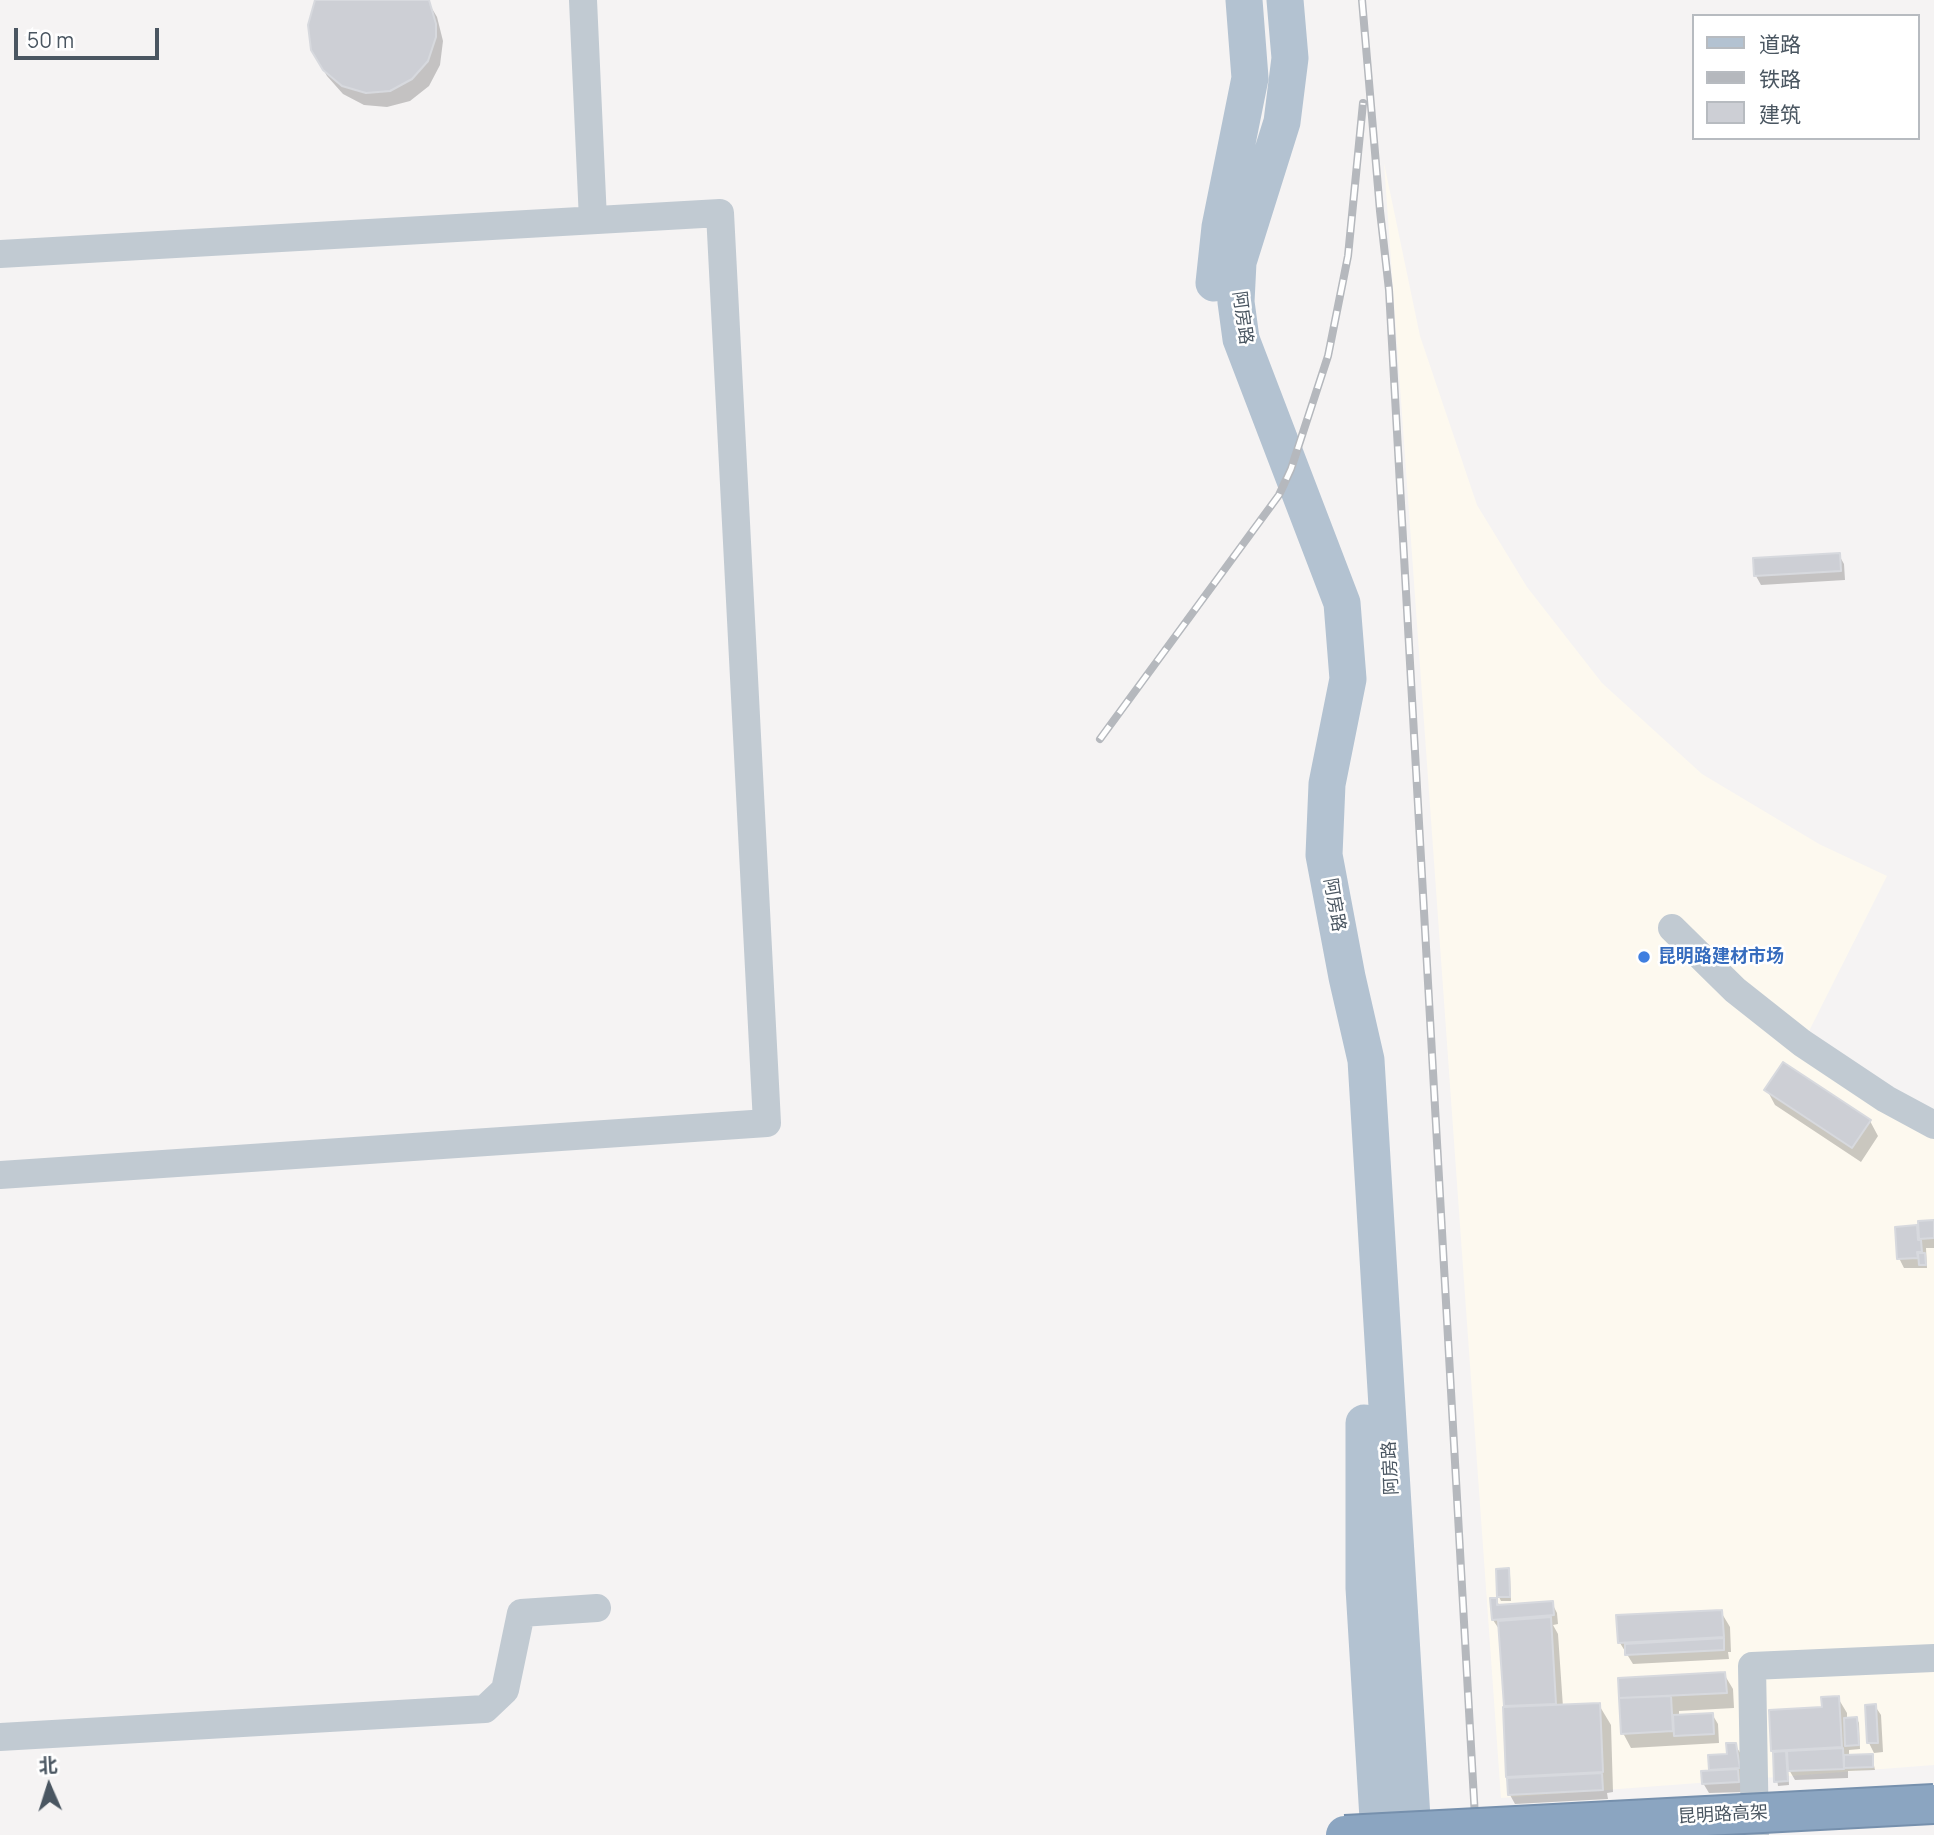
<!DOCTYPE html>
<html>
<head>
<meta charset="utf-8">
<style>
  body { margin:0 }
  #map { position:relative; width:1934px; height:1835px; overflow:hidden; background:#f5f3f3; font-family:Manrope,"Noto Sans SC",sans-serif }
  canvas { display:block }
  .legend { position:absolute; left:1692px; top:14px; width:228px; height:126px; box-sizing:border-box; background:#fff; border:2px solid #b7bbc0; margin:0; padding:9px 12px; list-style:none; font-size:21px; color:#4a5661 }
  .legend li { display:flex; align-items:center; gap:14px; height:35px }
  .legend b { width:35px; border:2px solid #b7bbc0 }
  .north { position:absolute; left:14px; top:1751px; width:70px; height:70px; -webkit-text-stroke:5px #fff; paint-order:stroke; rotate:357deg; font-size:19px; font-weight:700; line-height:28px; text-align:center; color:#4a5661 }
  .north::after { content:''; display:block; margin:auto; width:24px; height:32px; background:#4a5661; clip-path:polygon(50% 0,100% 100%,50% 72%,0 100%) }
  .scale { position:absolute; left:14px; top:28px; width:145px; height:32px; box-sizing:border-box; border:4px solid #4a5661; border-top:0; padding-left:9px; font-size:21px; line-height:24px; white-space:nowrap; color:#4a5661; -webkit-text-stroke:5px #fff; paint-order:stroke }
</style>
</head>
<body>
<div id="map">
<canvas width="1934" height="1835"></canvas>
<ul class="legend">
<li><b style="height:9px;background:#b3c2d1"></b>道路</li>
<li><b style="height:9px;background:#b5b8bd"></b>铁路</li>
<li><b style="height:19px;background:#cdcfd5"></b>建筑</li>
</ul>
<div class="north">北</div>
<div class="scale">50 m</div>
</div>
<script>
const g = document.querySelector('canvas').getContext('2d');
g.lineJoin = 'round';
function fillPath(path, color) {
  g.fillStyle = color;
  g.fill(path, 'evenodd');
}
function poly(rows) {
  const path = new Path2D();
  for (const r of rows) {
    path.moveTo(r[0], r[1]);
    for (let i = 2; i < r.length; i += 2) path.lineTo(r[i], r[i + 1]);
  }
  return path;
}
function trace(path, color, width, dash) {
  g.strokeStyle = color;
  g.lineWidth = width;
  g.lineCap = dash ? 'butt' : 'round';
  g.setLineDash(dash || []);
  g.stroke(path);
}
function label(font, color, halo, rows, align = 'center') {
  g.font = font + ' Manrope,"Noto Sans SC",sans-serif';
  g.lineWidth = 5;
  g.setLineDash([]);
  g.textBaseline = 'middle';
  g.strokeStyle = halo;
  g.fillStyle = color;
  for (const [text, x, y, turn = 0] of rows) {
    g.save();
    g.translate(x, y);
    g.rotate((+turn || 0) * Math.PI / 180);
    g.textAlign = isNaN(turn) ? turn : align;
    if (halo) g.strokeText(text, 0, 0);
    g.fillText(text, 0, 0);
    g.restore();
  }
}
fillPath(poly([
  [1384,163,1420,336,1477,505,1527,587,1602,683,1702,774,1819,844,1887,876,1806,1037,1934,1112,1934,1765,1501,1798]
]), '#fdf9ef');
fillPath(poly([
  [318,0,427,0,437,17,443,41,440,65,429,86,410,101,387,107,364,105,343,94,327,76,318,60],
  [1839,555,1844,564,1845,580,1761,585,1756,576],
  [1767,1090,1870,1121,1878,1136,1861,1162,1775,1105],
  [1934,1221,1934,1248,1926,1248,1927,1268,1904,1268,1899,1258,1897,1228,1920,1227],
  [1508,1570,1510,1574,1511,1601,1501,1601,1499,1597],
  [1496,1600,1500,1606,1552,1603,1557,1613,1558,1624,1553,1625,1558,1634,1563,1707,1599,1705,1611,1725,1613,1792,1607,1793,1608,1799,1515,1804,1510,1795,1507,1709,1499,1629,1493,1620],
  [1721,1612,1730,1627,1731,1652,1728,1652,1729,1659,1633,1664,1620,1643,1618,1617],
  [1724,1674,1733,1689,1734,1708,1679,1711,1679,1716,1712,1714,1718,1724,1719,1743,1631,1748,1623,1733,1620,1680],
  [1838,1698,1847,1713,1847,1719,1857,1719,1859,1723,1860,1749,1849,1750,1849,1757,1872,1756,1875,1770,1848,1771,1848,1778,1795,1780,1788,1768,1789,1785,1778,1786,1773,1751],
  [1875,1706,1881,1715,1883,1752,1874,1753,1869,1743],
  [1735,1745,1741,1754,1744,1792,1709,1793,1703,1783,1710,1772,1710,1757,1729,1756]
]), '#0003');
const building = poly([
  [315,0,429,0,436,24,436,37,428,61,412,79,390,91,366,93,342,86,323,70,311,50,308,25,315,0],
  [1840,553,1841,571,1754,576,1753,558,1840,553],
  [1783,1062,1871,1120,1852,1148,1764,1090,1783,1062],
  [1934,1220,1934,1238,1919,1239,1918,1221,1934,1220],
  [1917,1225,1918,1240,1921,1240,1922,1252,1917,1252,1918,1258,1897,1259,1895,1227,1917,1225],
  [1918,1253,1925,1253,1926,1265,1919,1265,1918,1253],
  [1509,1568,1510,1597,1497,1597,1496,1569,1509,1568],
  [1490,1598,1497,1598,1497,1605,1553,1601,1554,1615,1492,1620,1490,1598],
  [1722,1610,1724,1637,1618,1643,1616,1615,1722,1610],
  [1551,1617,1556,1704,1504,1706,1498,1621,1551,1617],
  [1724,1638,1724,1650,1625,1655,1625,1644,1724,1638],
  [1725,1672,1727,1693,1619,1698,1618,1678,1725,1672],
  [1671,1696,1673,1731,1621,1734,1619,1698,1671,1696],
  [1839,1696,1842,1747,1771,1751,1769,1710,1822,1707,1821,1697,1839,1696],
  [1600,1703,1603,1772,1506,1777,1503,1707,1600,1703],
  [1876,1704,1878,1743,1867,1743,1865,1705,1876,1704],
  [1713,1713,1714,1734,1674,1736,1673,1715,1713,1713],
  [1857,1717,1859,1745,1845,1746,1844,1718,1857,1717],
  [1726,1743,1736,1743,1740,1768,1709,1770,1708,1755,1727,1754,1726,1743],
  [1843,1748,1844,1769,1788,1771,1787,1751,1843,1748],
  [1786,1751,1788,1781,1774,1782,1773,1752,1786,1751],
  [1873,1754,1873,1767,1844,1768,1844,1755,1873,1754],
  [1738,1769,1739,1782,1702,1784,1701,1771,1738,1769],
  [1602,1773,1603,1790,1508,1795,1507,1778,1602,1773]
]);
fillPath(building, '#cdcfd5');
trace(building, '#d7d9de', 2);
trace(poly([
  [583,0,593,220],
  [0,254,720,213,767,1123,0,1175],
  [1672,928,1735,990,1802,1043,1886,1099,1934,1125],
  [0,1737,485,1709,505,1690,521,1613,597,1608],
  [1755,1835,1752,1666,1934,1658]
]), '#c1cad2', 28);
trace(poly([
  [1285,0,1290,58,1282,122,1238,262,1236,302,1241,339,1342,603,1348,679,1327,784,1324,855,1347,977,1366,1060,1413,1835],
  [1214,283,1220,227,1250,78,1244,0],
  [1364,1423,1364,1588,1379,1835]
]), '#b3c2d1', 37);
const rail = poly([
  [1362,0,1380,211,1389,290,1476,1835],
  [1100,739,1279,495,1291,469,1328,356,1348,256,1363,103]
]);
trace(rail, '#b5b8bd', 8);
trace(rail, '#fff', 5, [16]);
const highwayBridge = poly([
  [1345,1835,1934,1804]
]);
trace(highwayBridge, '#7690ad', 42, []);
trace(highwayBridge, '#8ba5c1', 38);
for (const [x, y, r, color] of [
  [1644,957,7,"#3f7fe0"]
]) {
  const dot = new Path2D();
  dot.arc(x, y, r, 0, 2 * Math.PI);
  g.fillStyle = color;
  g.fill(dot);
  trace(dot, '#fff', 2.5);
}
label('18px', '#4a5661', '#fff', [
  ["阿房路",1242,318,82],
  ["阿房路",1334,905,80],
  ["阿房路",1391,1468,-93],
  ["昆明路高架",1723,1815,-3]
]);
label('bold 18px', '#366cbe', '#fff', [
  ["昆明路建材市场",1658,957]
], 'left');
</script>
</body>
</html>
